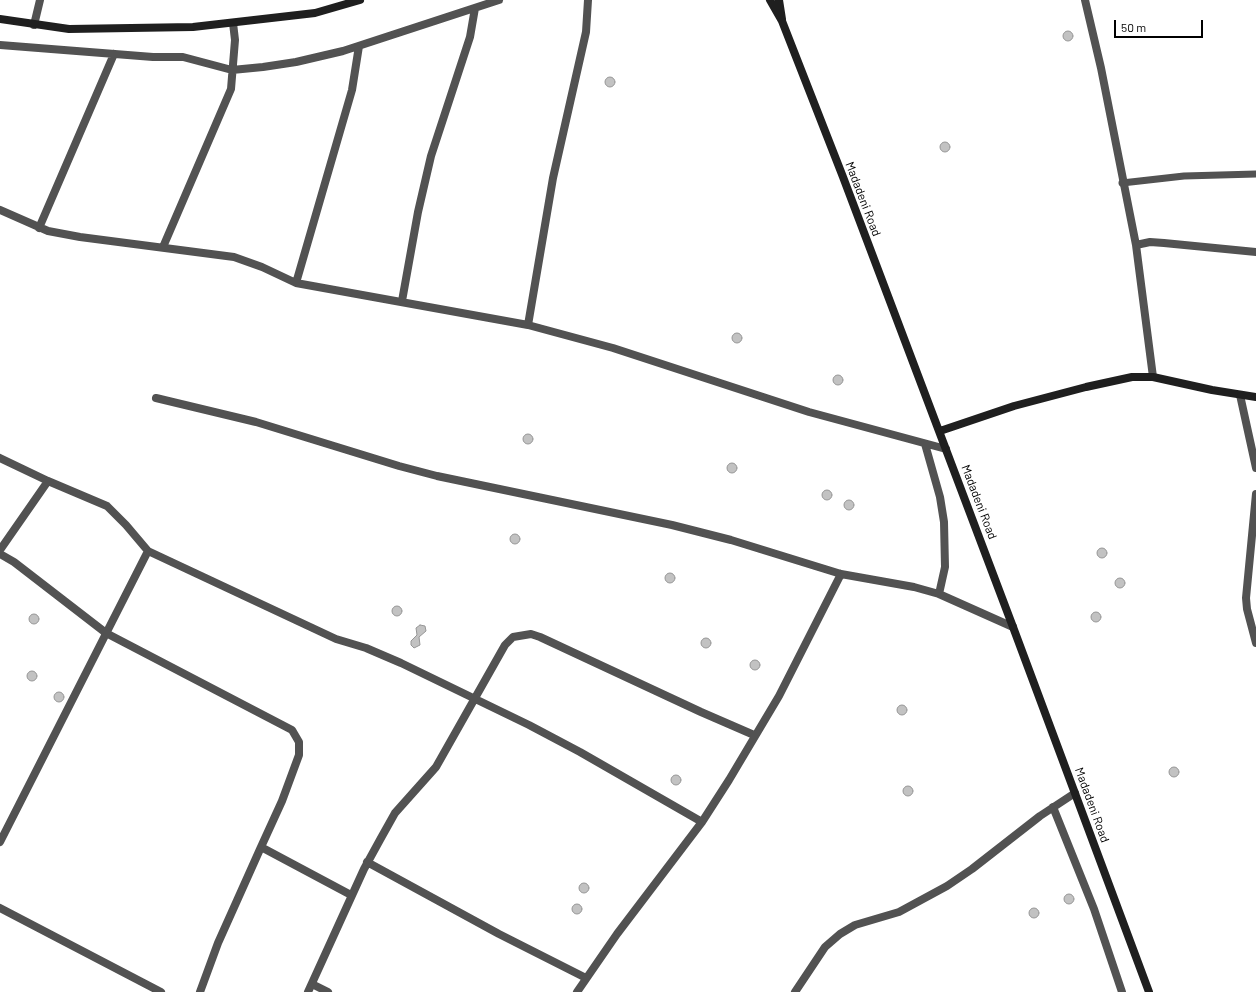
<!DOCTYPE html>
<html>
<head>
<meta charset="utf-8">
<style>
  body { margin:0 }
  #map { position:relative; width:1256px; height:992px; overflow:hidden; background:#fff; font-family:Barlow,sans-serif }
  canvas { display:block }
  .scale { position:absolute; left:1114px; top:20px; width:89px; height:18px; box-sizing:border-box; border:2px solid #000; border-top:0; padding-left:5px; font-size:12px; line-height:14px; white-space:nowrap; color:#000; -webkit-text-stroke:3px #fff; paint-order:stroke }
</style>
</head>
<body>
<div id="map">
<canvas width="1256" height="992"></canvas>
<div class="scale">50 m</div>
</div>
<script>
const g = document.querySelector('canvas').getContext('2d');
g.lineJoin = 'round';
function fillPath(path, color) {
  g.fillStyle = color;
  g.fill(path, 'evenodd');
}
function poly(rows) {
  const path = new Path2D();
  for (const r of rows) {
    if (r.length === 3) {
      path.moveTo(r[0] + r[2], r[1]);
      path.arc(r[0], r[1], r[2], 0, 2 * Math.PI);
      continue;
    }
    path.moveTo(r[0], r[1]);
    for (let i = 2; i < r.length; i += 2) path.lineTo(r[i], r[i + 1]);
  }
  return path;
}
function trace(path, color, width, dash) {
  g.strokeStyle = color;
  g.lineWidth = width;
  g.lineCap = dash ? 'butt' : 'round';
  g.setLineDash(dash || []);
  g.stroke(path);
}
function label(font, color, halo, rows, align = 'center') {
  g.font = font + ' Barlow,sans-serif';
  g.lineWidth = 3.5;
  g.setLineDash([]);
  g.textBaseline = 'middle';
  g.strokeStyle = halo;
  g.fillStyle = color;
  for (const [text, x, y, turn = 0] of rows) {
    g.save();
    g.translate(x, y);
    g.rotate((+turn || 0) * Math.PI / 180);
    g.textAlign = isNaN(turn) ? turn : align;
    if (halo) g.strokeText(text, 0, 0);
    g.fillText(text, 0, 0);
    g.restore();
  }
}
const building = poly([
  [1068,36,5],
  [610,82,5],
  [945,147,5],
  [737,338,5],
  [838,380,5],
  [528,439,5],
  [732,468,5],
  [827,495,5],
  [849,505,5],
  [515,539,5],
  [1102,553,5],
  [670,578,5],
  [1120,583,5],
  [397,611,5],
  [1096,617,5],
  [34,619,5],
  [420,625,425,626,426,631,419,637,420,645,414,648,411,645,411,641,417,635,416,628,420,625],
  [706,643,5],
  [755,665,5],
  [32,676,5],
  [59,697,5],
  [902,710,5],
  [1174,772,5],
  [676,780,5],
  [908,791,5],
  [584,888,5],
  [1069,899,5],
  [577,909,5],
  [1034,913,5]
]);
fillPath(building, '#c2c2c2');
trace(building, '#969696', 1);
trace(poly([
  [1122,183,1184,176,1256,174]
]), '#525252', 7);
trace(poly([
  [1085,0,1101,68,1136,245,1153,377],
  [34,25,40,0],
  [0,45,153,57,183,57,232,70,263,67,296,62,343,51,499,0],
  [0,210,48,231,80,237,234,257,262,267,296,283,528,325,613,348,809,412,946,449],
  [39,228,114,54],
  [1136,245,1150,242,1164,243,1256,252],
  [163,247,231,89,235,40,233,23],
  [296,283,352,90,359,46],
  [402,301,418,212,431,156,470,37,475,8],
  [528,325,553,178,586,32,588,0],
  [1240,395,1256,468],
  [156,398,256,422,399,466,437,476,672,525,731,540,841,574,914,587,939,594,1013,627],
  [925,444,940,497,944,522,945,567,939,594],
  [0,458,48,481,107,506,126,525,148,551,336,639,366,648,401,663,529,725,580,752,702,822],
  [1256,494,1246,598,1247,609,1256,643],
  [0,550,48,481],
  [0,554,14,562,106,633,292,730,299,742,299,755,282,801,261,847,351,895],
  [1053,807,1094,909,1122,992],
  [0,842,148,551],
  [367,862,499,934,586,978],
  [0,908,161,992],
  [312,984,328,992],
  [200,992,218,943,261,847],
  [308,992,364,869,381,838,395,813,436,767,505,645,513,637,531,634,540,637,701,712,754,735],
  [577,992,617,934,702,822,729,780,779,696,841,574],
  [795,992,825,947,840,934,855,925,899,912,947,886,972,869,1040,816,1075,793]
]), '#525252', 8);
trace(poly([
  [770,0,782,21,843,177,1013,627,1149,992],
  [779,0,782,19],
  [0,19,69,29,193,27,315,13,360,0],
  [940,431,1014,406,1086,387,1132,377,1153,377,1212,390,1256,397]
]), '#1f1f1f', 8);
label('12px', '#000', '#fff', [
  ["Madadeni Road",863,199,69],
  ["Madadeni Road",979,502,69],
  ["Madadeni Road",1092,805,70]
]);
</script>
</body>
</html>
